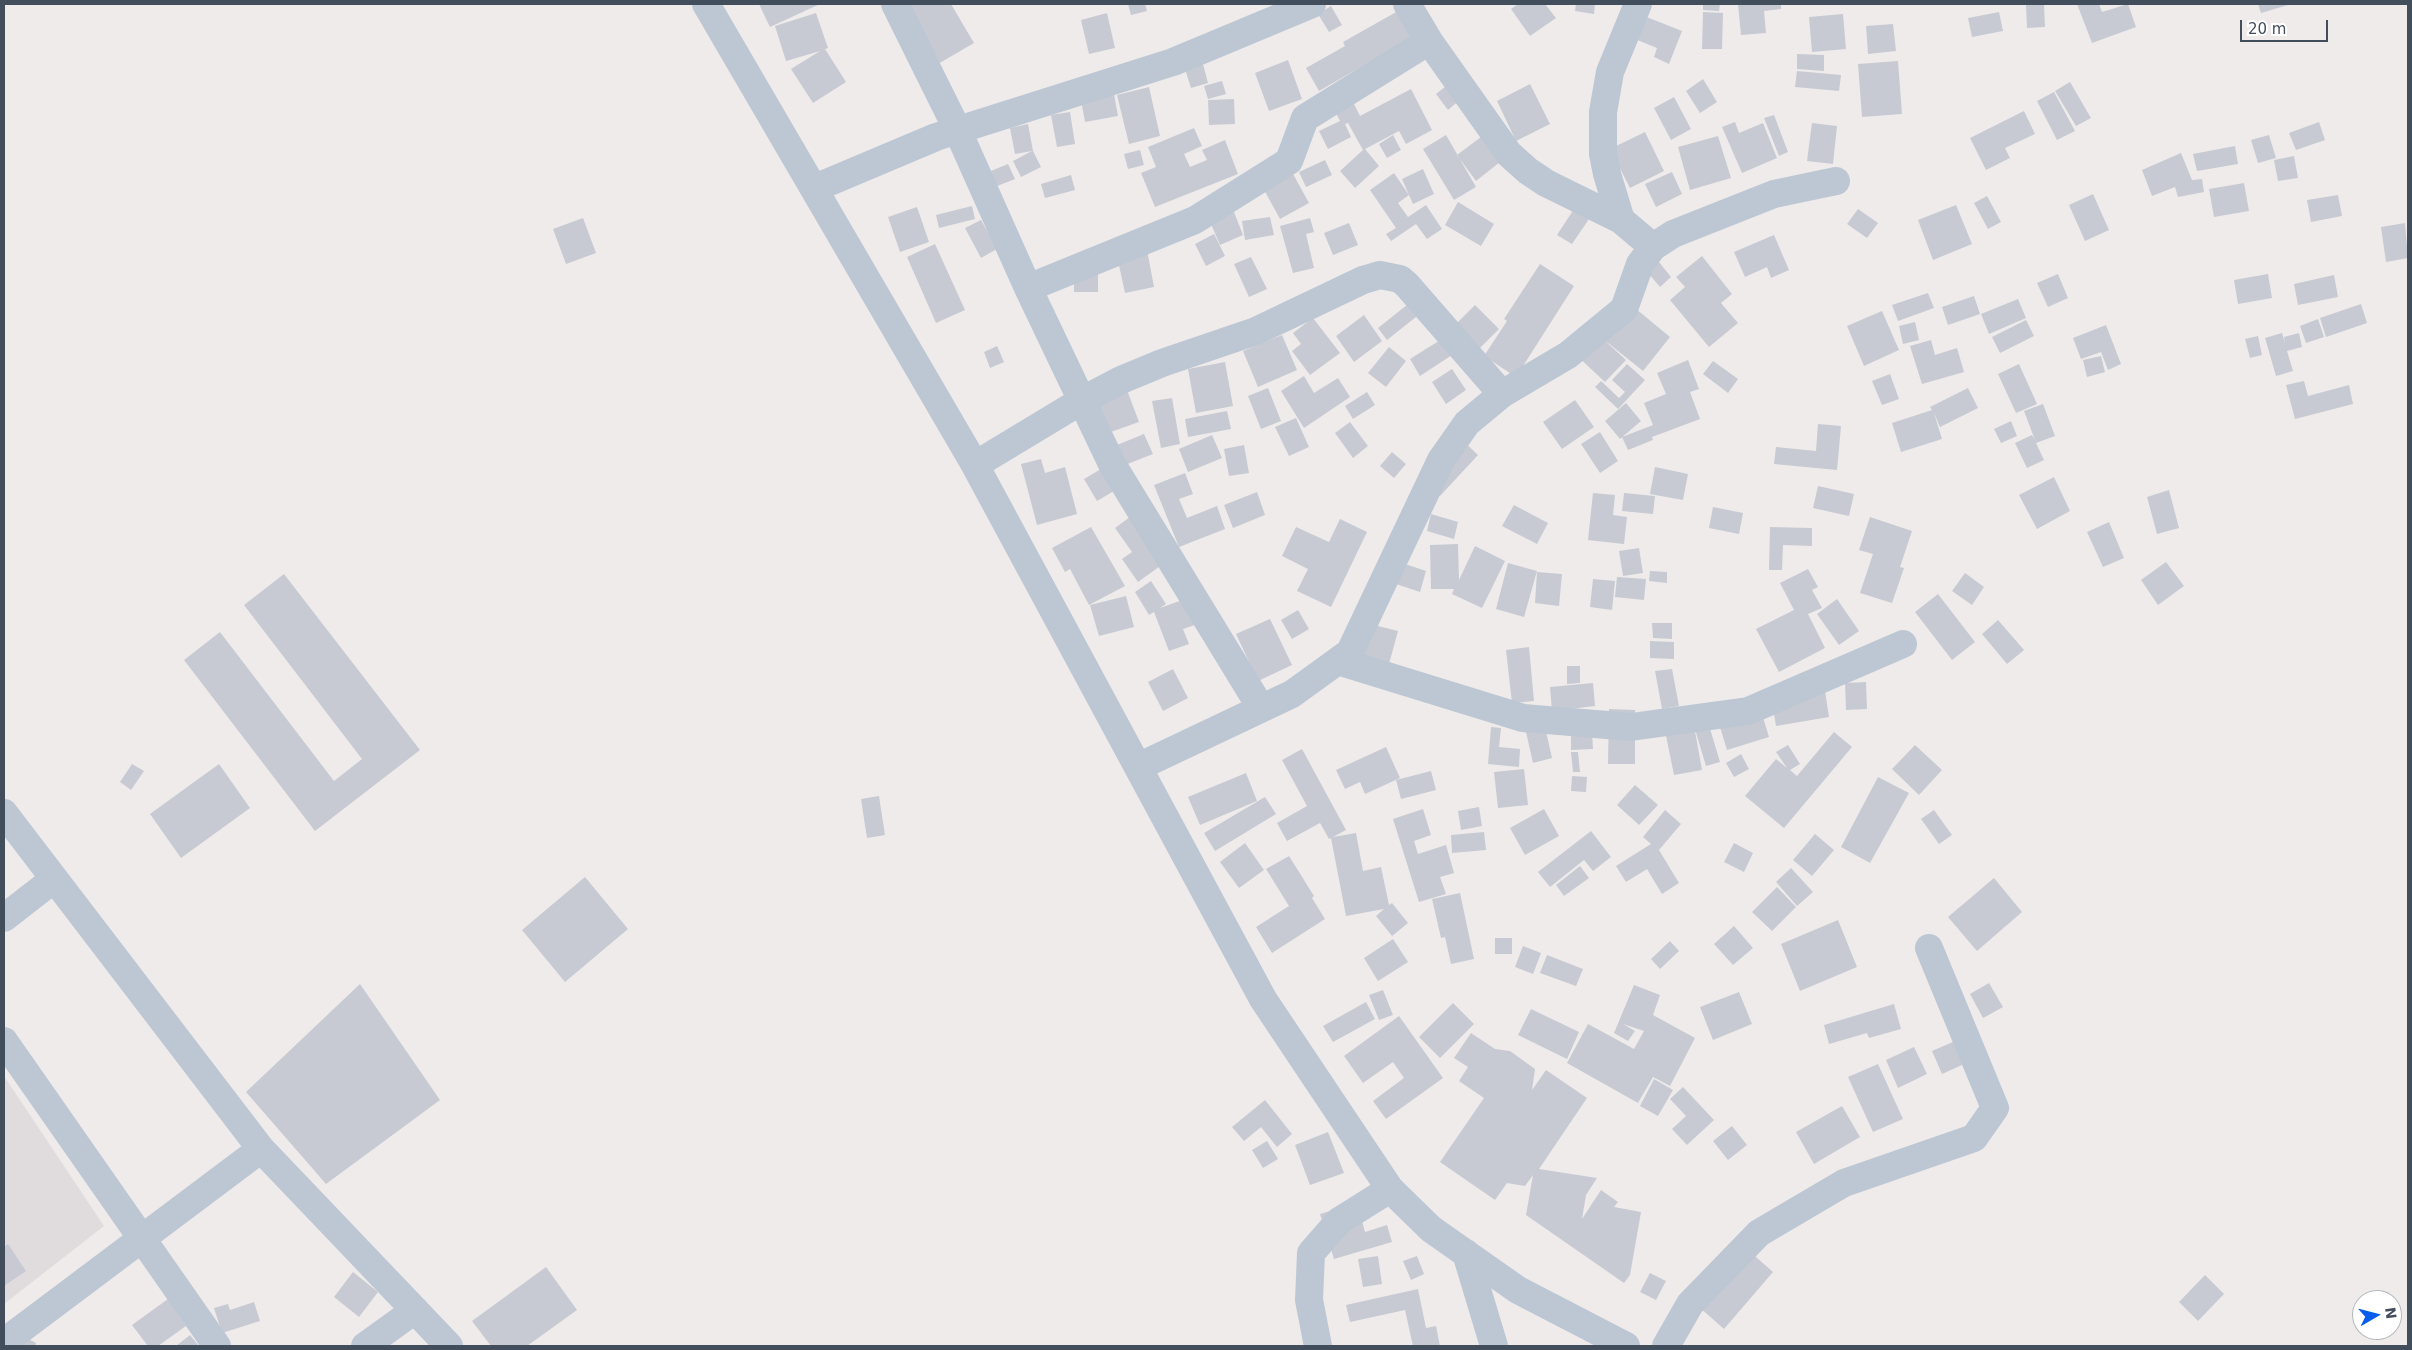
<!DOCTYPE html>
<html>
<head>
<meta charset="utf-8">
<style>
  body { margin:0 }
  #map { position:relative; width:2412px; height:1350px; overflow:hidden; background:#efebeb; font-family:"DejaVu Sans",sans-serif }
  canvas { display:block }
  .frame { position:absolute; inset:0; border:5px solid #424e5b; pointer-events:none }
  .north { position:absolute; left:2352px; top:1290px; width:50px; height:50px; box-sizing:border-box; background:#fff; border:1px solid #b3b8bd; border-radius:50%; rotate:82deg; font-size:14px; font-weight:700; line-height:20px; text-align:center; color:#424e5b }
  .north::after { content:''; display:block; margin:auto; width:18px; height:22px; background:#075eed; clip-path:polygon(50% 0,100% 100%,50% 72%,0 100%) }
  .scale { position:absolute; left:2240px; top:20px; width:88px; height:22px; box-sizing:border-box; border:2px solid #424e5b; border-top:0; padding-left:6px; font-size:15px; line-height:18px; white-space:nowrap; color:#424e5b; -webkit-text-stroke:4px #fff; paint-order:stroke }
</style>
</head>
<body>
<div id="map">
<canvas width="2412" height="1350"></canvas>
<div class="frame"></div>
<div class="north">N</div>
<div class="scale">20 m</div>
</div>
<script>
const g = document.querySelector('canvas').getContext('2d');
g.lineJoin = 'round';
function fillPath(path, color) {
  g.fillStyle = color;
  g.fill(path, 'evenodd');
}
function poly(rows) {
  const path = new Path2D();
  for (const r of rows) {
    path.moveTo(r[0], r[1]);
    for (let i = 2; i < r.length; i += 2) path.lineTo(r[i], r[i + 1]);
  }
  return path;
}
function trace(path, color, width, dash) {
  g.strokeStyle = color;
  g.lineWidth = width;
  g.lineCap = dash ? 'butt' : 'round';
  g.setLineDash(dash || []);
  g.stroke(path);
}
fillPath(poly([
  [4,1076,104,1226,4,1304]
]), '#e0dcdd');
fillPath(poly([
  [759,4,820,4,770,27],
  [903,4,951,4,974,43,938,64],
  [1128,4,1145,4,1147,11,1131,15],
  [1518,4,1545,4,1556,18,1530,36,1511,9],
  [1576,4,1595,4,1594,14,1575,11],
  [1703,4,1720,4,1719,11,1703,10],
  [1738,4,1781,4,1781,9,1764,11,1766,33,1741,35],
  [2026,4,2044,4,2045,27,2027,28],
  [2077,4,2099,4,2102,12,2128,4,2136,27,2092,43],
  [2258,4,2287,4,2288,5,2261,13],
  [1331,6,1342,25,1329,32,1318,14],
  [1398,11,1413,37,1319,91,1306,68,1345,46,1343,42],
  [1703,12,1723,13,1722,49,1702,49],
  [1999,12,2003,31,1972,37,1968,18],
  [816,13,828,48,825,49,846,82,813,103,791,69,820,51,786,61,775,26],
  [1107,13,1115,48,1089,54,1081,20],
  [1843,14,1846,49,1812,52,1809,17],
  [1644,16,1682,31,1669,64,1654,57,1657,48,1635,39],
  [1893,24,1896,51,1868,54,1866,26],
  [1797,54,1824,55,1824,71,1797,69],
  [1288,60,1302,99,1269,111,1255,73],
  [1898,61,1902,114,1862,117,1858,64],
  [1203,64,1208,83,1191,88,1185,69],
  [1797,71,1841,75,1839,91,1795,87],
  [1703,79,1717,102,1700,113,1686,91],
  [1222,81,1226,94,1208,99,1204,86],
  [2070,82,2091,118,2076,126,2055,91],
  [1450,83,1462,98,1448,110,1436,94],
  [1530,84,1550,124,1516,141,1497,101],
  [1149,87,1160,136,1129,144,1117,95],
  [1411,89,1432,130,1406,144,1399,131,1365,149,1379,166,1355,188,1340,171,1363,150,1348,123,1345,124,1351,137,1328,149,1319,131,1340,121,1332,105,1350,96,1360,116],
  [2054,92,2075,131,2057,140,2037,101],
  [1114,94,1118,116,1085,122,1081,100],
  [1674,97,1691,129,1671,140,1654,108],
  [1234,99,1235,124,1209,125,1208,100],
  [2024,111,2035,134,2005,148,2010,158,1986,170,1970,138],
  [1070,112,1075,144,1057,147,1051,115],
  [1774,115,1788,152,1779,156,1764,118],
  [1735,122,1739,133,1763,123,1777,158,1742,173,1722,127],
  [2319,122,2325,140,2296,150,2289,133],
  [1812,123,1837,126,1833,164,1807,161],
  [1028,124,1033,151,1041,167,1021,177,1013,161,1032,151,1015,154,1010,128],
  [1194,128,1202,146,1184,154,1190,167,1207,160,1202,150,1225,140,1238,174,1155,207,1141,173,1156,167,1148,147],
  [1645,132,1664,171,1630,188,1610,149],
  [1393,135,1401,150,1387,158,1379,144],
  [1446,135,1476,187,1454,200,1423,149],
  [2269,135,2276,158,2258,163,2251,140],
  [1718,136,1731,178,1690,190,1678,147],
  [1481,137,1500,162,1476,181,1457,155],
  [2235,146,2238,164,2197,171,2193,154],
  [1140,150,1144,165,1128,169,1124,154],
  [2181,153,2192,180,2202,179,2204,192,2178,197,2175,187,2152,196,2142,170],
  [2294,156,2298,178,2278,181,2274,160],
  [1325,160,1332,175,1306,187,1299,172],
  [1008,164,1015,179,992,188,986,173],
  [1423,169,1434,194,1413,204,1402,179],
  [1292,172,1309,203,1280,219,1263,188],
  [1672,172,1682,194,1656,207,1645,184],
  [1394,173,1409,195,1398,203,1408,217,1426,205,1442,229,1427,239,1416,224,1391,241,1386,234,1396,228,1370,190],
  [1071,175,1075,190,1045,198,1041,184],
  [2244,183,2249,211,2214,217,2209,189],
  [2093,194,2109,230,2085,241,2069,205],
  [2338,195,2342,216,2311,222,2307,200],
  [1987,196,2001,222,1988,229,1974,203],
  [1458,202,1494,224,1481,246,1445,225],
  [1956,205,1972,244,1933,260,1918,220],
  [972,206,975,219,939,228,936,215],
  [917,207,929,242,900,252,888,217],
  [1232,207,1243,235,1220,245,1208,217],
  [1574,209,1589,219,1572,244,1557,235],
  [1858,209,1878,223,1867,238,1847,224],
  [1270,217,1274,235,1245,240,1242,221],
  [583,218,596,253,566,264,553,229],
  [1310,218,1314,232,1306,234,1314,268,1293,273,1280,226],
  [981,220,997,249,981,258,965,228],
  [1349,223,1358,245,1333,255,1324,233],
  [2405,223,2408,258,2386,262,2381,227],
  [1214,234,1225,256,1206,266,1195,244],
  [1774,235,1789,270,1771,278,1767,267,1745,277,1734,252],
  [935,244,965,310,936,323,907,257],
  [1147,250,1154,287,1125,293,1117,256],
  [1702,256,1732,294,1721,303,1738,323,1709,347,1670,300,1685,287,1676,277],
  [1251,257,1267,289,1249,297,1234,264],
  [1655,257,1671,277,1660,287,1643,267],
  [1540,264,1574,286,1516,377,1484,356,1507,321,1504,319],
  [1074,273,1098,273,1098,292,1074,292],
  [2058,274,2068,298,2048,307,2037,283],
  [2268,274,2272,298,2238,304,2234,280],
  [2334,275,2338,297,2298,305,2294,284],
  [1928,293,1934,308,1898,321,1892,305],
  [1974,296,1980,314,1948,325,1942,307],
  [1624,299,1670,337,1643,371,1603,339,1626,360,1605,382,1575,354],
  [2018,299,2026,318,1989,334,1981,314],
  [1412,301,1421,313,1387,340,1378,328],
  [2361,304,2367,323,2326,337,2320,318],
  [1475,305,1499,329,1480,348,1456,324],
  [1882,311,1899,350,1864,366,1847,326],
  [1364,315,1382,341,1354,362,1336,336],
  [1313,318,1340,353,1310,375,1292,351,1301,344,1293,333],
  [2318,319,2324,337,2306,343,2300,326],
  [2026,320,2034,336,2000,353,1992,337],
  [1915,322,1919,340,1903,344,1899,326],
  [2106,325,2121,364,2108,370,2101,352,2081,359,2073,338],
  [2282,333,2285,343,2284,337,2299,333,2302,347,2287,351,2293,371,2276,376,2265,338],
  [1282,335,1297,370,1258,387,1243,351],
  [2258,336,2262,355,2250,358,2245,339],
  [1445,337,1455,353,1420,376,1410,359],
  [1931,340,1935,355,1957,348,1964,372,1922,384,1910,346],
  [997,346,1004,362,990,368,984,352],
  [1389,347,1406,361,1386,387,1368,373],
  [2101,356,2105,372,2087,377,2083,360],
  [1688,360,1699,389,1690,392,1700,419,1652,437,1653,440,1628,450,1622,437,1653,425,1644,403,1666,394,1657,373],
  [1713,361,1738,379,1728,393,1703,374],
  [1225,362,1233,406,1196,413,1188,369],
  [1627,364,1645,380,1618,409,1595,387,1601,381,1619,398,1625,392,1612,380],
  [2019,364,2037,404,2016,413,1998,374],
  [1452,369,1466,390,1446,404,1432,382],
  [1890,374,1899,399,1882,405,1872,381],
  [1304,376,1314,393,1338,378,1350,397,1304,428,1281,391],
  [2304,381,2308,396,2349,385,2353,404,2295,419,2286,385],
  [1268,388,1281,421,1261,429,1248,396],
  [1968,388,1978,408,1940,427,1934,413,1942,439,1901,452,1892,423,1932,410,1930,407],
  [1127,390,1139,422,1105,434,1094,402],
  [1367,392,1375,405,1353,419,1345,406],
  [1172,398,1180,444,1161,448,1152,401],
  [1575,400,1594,427,1562,449,1543,422],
  [1626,403,1641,421,1620,439,1605,421],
  [2043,404,2055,436,2036,443,2044,460,2027,468,2015,443,2032,435,2035,440,2024,411],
  [1227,411,1231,429,1188,437,1185,419],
  [1296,418,1309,447,1289,456,1275,427],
  [2011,421,2017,436,2001,443,1994,429],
  [1350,422,1368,446,1353,458,1335,433],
  [1818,424,1841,426,1837,470,1774,464,1776,447,1816,451],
  [1600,432,1618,461,1600,473,1581,444],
  [1144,434,1153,454,1125,465,1117,445],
  [1212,435,1222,458,1188,472,1179,449],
  [1458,436,1478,455,1440,496,1420,477],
  [1244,445,1249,473,1229,476,1224,449],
  [1392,452,1406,464,1394,478,1380,466],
  [1041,459,1045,473,1065,467,1077,514,1037,525,1021,464],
  [1655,467,1688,474,1683,500,1650,494],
  [1101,469,1114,491,1097,501,1084,479],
  [1185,473,1193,494,1179,499,1187,518,1217,506,1225,529,1179,547,1154,485],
  [2054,477,2070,511,2037,529,2019,495],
  [1818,486,1854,494,1849,516,1813,508],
  [2169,490,2179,528,2157,534,2147,497],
  [1257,492,1265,515,1233,528,1224,505],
  [1593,493,1615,495,1613,515,1627,517,1624,544,1588,540],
  [1624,493,1655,496,1653,514,1622,511],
  [1514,505,1548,523,1537,544,1502,526],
  [1713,507,1743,513,1739,534,1709,528],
  [1431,514,1458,522,1454,539,1427,531],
  [1130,517,1163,564,1138,582,1122,559,1132,552,1115,528],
  [1870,517,1912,531,1900,567,1904,568,1892,603,1860,593,1873,554,1859,550],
  [1340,519,1367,532,1331,607,1297,591,1308,569,1282,556,1296,527,1329,542],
  [2109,522,2124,558,2103,567,2087,532],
  [1091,527,1125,586,1089,605,1070,569,1065,572,1052,548],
  [1770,527,1812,528,1812,546,1783,545,1782,570,1769,570],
  [1458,544,1459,580,1475,546,1505,561,1482,608,1452,594,1454,589,1431,589,1430,545],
  [1639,548,1643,573,1623,576,1619,551],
  [1390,559,1426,571,1420,592,1384,580],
  [2166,562,2184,586,2158,605,2141,580],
  [1508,563,1537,571,1524,617,1496,609],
  [1808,569,1818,587,1812,590,1822,608,1808,614,1825,648,1779,672,1756,629,1794,610,1780,583],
  [1650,571,1667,572,1667,583,1649,581],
  [1537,572,1562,574,1559,606,1535,603],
  [1965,573,1984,587,1972,605,1952,591],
  [284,574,420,750,315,831,184,660,220,632,334,781,362,759,244,605],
  [1617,577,1646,579,1644,600,1615,597],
  [1593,579,1615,581,1612,610,1590,607],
  [1151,581,1166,604,1160,608,1188,598,1198,624,1183,629,1189,644,1169,651,1154,612,1149,615,1135,592],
  [1938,594,1975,642,1952,660,1915,612],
  [1126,596,1134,627,1099,636,1090,605],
  [1837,599,1859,631,1839,645,1817,614],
  [1298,610,1309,629,1292,639,1281,620],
  [1270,619,1292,665,1258,681,1236,634],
  [1354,620,1398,631,1389,664,1345,653],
  [1998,620,2024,650,2007,664,1982,634],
  [1652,623,1672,623,1672,639,1653,638],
  [1650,641,1674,642,1674,659,1650,658],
  [1529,647,1534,701,1512,703,1506,650],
  [1567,666,1580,666,1580,683,1567,684],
  [1173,669,1188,698,1163,711,1148,682],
  [1672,669,1679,706,1662,709,1655,671],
  [1823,678,1829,717,1776,726,1771,695],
  [1866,682,1867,709,1846,710,1845,683],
  [1593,683,1595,706,1552,711,1550,687],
  [1758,701,1769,737,1727,750,1716,714],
  [1609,709,1635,710,1635,764,1608,764],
  [1693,720,1702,770,1674,775,1664,726],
  [1708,722,1720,762,1706,766,1694,726],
  [1491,727,1501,728,1499,747,1520,749,1519,767,1488,764],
  [1545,727,1552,758,1533,763,1526,732],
  [1834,732,1852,747,1784,828,1745,796,1776,759,1787,768,1776,752,1788,745,1800,764,1790,770,1797,776],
  [1571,733,1592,733,1593,749,1571,750],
  [1915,745,1942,770,1919,795,1892,769],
  [1386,747,1400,778,1365,794,1360,782,1345,789,1336,770],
  [1302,749,1346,830,1333,837,1356,833,1363,871,1381,867,1389,905,1392,903,1408,923,1392,936,1376,916,1384,909,1346,916,1331,838,1329,839,1320,823,1287,841,1277,823,1307,806,1282,760],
  [1571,752,1578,752,1580,772,1573,772],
  [1741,754,1749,769,1734,777,1726,763],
  [132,764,144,771,131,790,120,782],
  [219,764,250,808,181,858,150,814],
  [1524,769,1528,805,1498,808,1494,772],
  [1431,771,1436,790,1401,799,1396,780],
  [1246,773,1257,801,1200,825,1188,797],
  [1572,776,1587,777,1586,792,1571,791],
  [1878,777,1909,793,1870,863,1841,847],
  [1635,785,1658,805,1639,825,1617,805],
  [879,796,885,835,867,838,861,799],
  [1265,797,1276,814,1215,851,1204,833],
  [1479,807,1482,826,1461,830,1458,811],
  [1423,809,1431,835,1414,841,1418,854,1446,845,1454,873,1440,877,1446,894,1419,902,1393,819],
  [1544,809,1559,836,1525,855,1510,828],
  [1665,810,1681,824,1659,850,1679,883,1662,894,1647,869,1626,882,1616,866,1651,844,1643,837],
  [1934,810,1952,835,1939,844,1921,819],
  [1591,831,1611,857,1593,871,1584,860,1550,887,1538,872],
  [1484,832,1486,850,1452,853,1451,835],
  [1815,834,1834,850,1812,876,1793,860],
  [1245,843,1264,870,1239,888,1220,862],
  [1734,843,1753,853,1744,872,1724,862],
  [1289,856,1314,896,1312,898,1325,919,1272,953,1256,927,1289,906,1266,869],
  [1580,866,1589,878,1564,896,1556,885],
  [1791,868,1813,892,1797,906,1776,882],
  [585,877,628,929,565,982,522,930],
  [1994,878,2022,912,1977,951,1948,917],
  [1777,887,1796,907,1772,931,1752,912],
  [1460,893,1474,959,1451,964,1445,937,1441,938,1432,899],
  [1838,920,1857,967,1800,991,1781,944],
  [1734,926,1753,948,1733,965,1714,944],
  [1495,938,1512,938,1512,954,1495,954],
  [1393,939,1408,962,1378,981,1364,958],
  [1670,941,1679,951,1660,969,1651,959],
  [1523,946,1541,953,1533,974,1515,967],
  [1547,955,1583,969,1576,986,1540,973],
  [1989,983,2003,1007,1983,1018,1970,994],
  [360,984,440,1100,326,1184,246,1092],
  [1634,985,1660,995,1653,1015,1695,1038,1670,1086,1653,1077,1638,1103,1567,1063,1588,1024,1634,1049,1644,1031,1623,1024,1635,1031,1628,1041,1614,1033],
  [1383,990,1393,1015,1379,1020,1369,995],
  [1739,992,1752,1024,1713,1040,1700,1007],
  [1366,1002,1375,1019,1333,1042,1323,1026],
  [1453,1003,1474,1024,1440,1058,1419,1037],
  [1894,1004,1901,1029,1869,1038,1867,1033,1829,1044,1824,1025],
  [1531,1009,1579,1032,1567,1059,1518,1035],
  [1399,1016,1443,1078,1386,1119,1373,1101,1404,1078,1393,1062,1363,1083,1344,1056],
  [1471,1033,1495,1049,1510,1051,1535,1069,1532,1090,1546,1070,1587,1098,1539,1169,1597,1178,1586,1195,1582,1219,1601,1190,1618,1202,1614,1207,1641,1212,1630,1275,1624,1283,1526,1215,1533,1175,1525,1186,1507,1183,1495,1200,1440,1162,1484,1098,1459,1081,1468,1067,1454,1058],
  [1962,1038,1971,1061,1942,1074,1932,1051],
  [1914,1047,1927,1074,1898,1088,1886,1060],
  [1878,1064,1903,1119,1873,1132,1848,1077],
  [1654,1079,1673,1090,1658,1116,1640,1106],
  [1683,1087,1714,1120,1687,1145,1672,1129,1686,1116,1670,1099],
  [1265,1100,1292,1134,1277,1147,1261,1127,1244,1141,1232,1127],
  [1842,1106,1860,1137,1814,1164,1796,1132],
  [1732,1126,1747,1145,1728,1160,1713,1141],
  [1328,1132,1344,1173,1310,1185,1295,1145],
  [1267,1141,1278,1159,1263,1168,1252,1150],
  [1357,1203,1365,1232,1387,1225,1392,1242,1334,1259,1320,1214],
  [1740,1243,1773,1272,1724,1329,1691,1300],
  [8,1244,26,1271,4,1286,4,1247],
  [1378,1256,1382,1284,1363,1287,1358,1259],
  [1417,1256,1424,1274,1411,1280,1403,1261],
  [546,1267,577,1310,527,1346,491,1346,472,1321],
  [353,1272,378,1292,359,1317,334,1297],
  [1650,1273,1666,1281,1656,1300,1640,1292],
  [2205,1275,2224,1294,2198,1321,2179,1302],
  [1418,1289,1426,1328,1436,1326,1440,1346,1413,1346,1405,1310,1350,1322,1346,1305],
  [168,1299,186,1326,158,1346,148,1346,132,1325],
  [254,1302,260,1321,222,1333,214,1308,228,1304,230,1310],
  [15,1332,36,1343,35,1346,10,1346],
  [190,1335,199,1346,176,1346]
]), '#c7cad2');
trace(poly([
  [706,4,975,465,1263,999,1390,1189,1431,1229,1518,1290,1626,1346],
  [895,4,957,129,1028,288,1112,464,1261,708],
  [1407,4,1429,41,1509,154,1528,171,1546,183,1621,220,1653,247],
  [815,188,936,137,1173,62,1312,4],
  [1621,220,1607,174,1603,154,1603,112,1610,72,1638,4],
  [1028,288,1195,220,1289,161,1305,118,1429,41],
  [975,465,1081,401,1121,380,1162,363,1256,331,1363,280,1380,275,1400,279,1407,285,1502,394],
  [1338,661,1523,718,1631,727,1748,711,1903,644],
  [1138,767,1292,694,1350,652,1441,460,1467,423,1502,394,1568,355,1624,309,1640,264,1653,247,1673,234,1774,194,1836,181],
  [4,813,261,1149,449,1346],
  [4,918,54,879],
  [4,1041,217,1346],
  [1466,1253,1494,1346],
  [4,1342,261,1149],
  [365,1346,415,1310],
  [1318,1346,1309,1300,1311,1253,1339,1221,1390,1189],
  [1666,1346,1690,1304,1759,1233,1844,1183,1974,1138,1995,1108,1929,948]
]), '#bdc7d3', 28);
</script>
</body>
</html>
